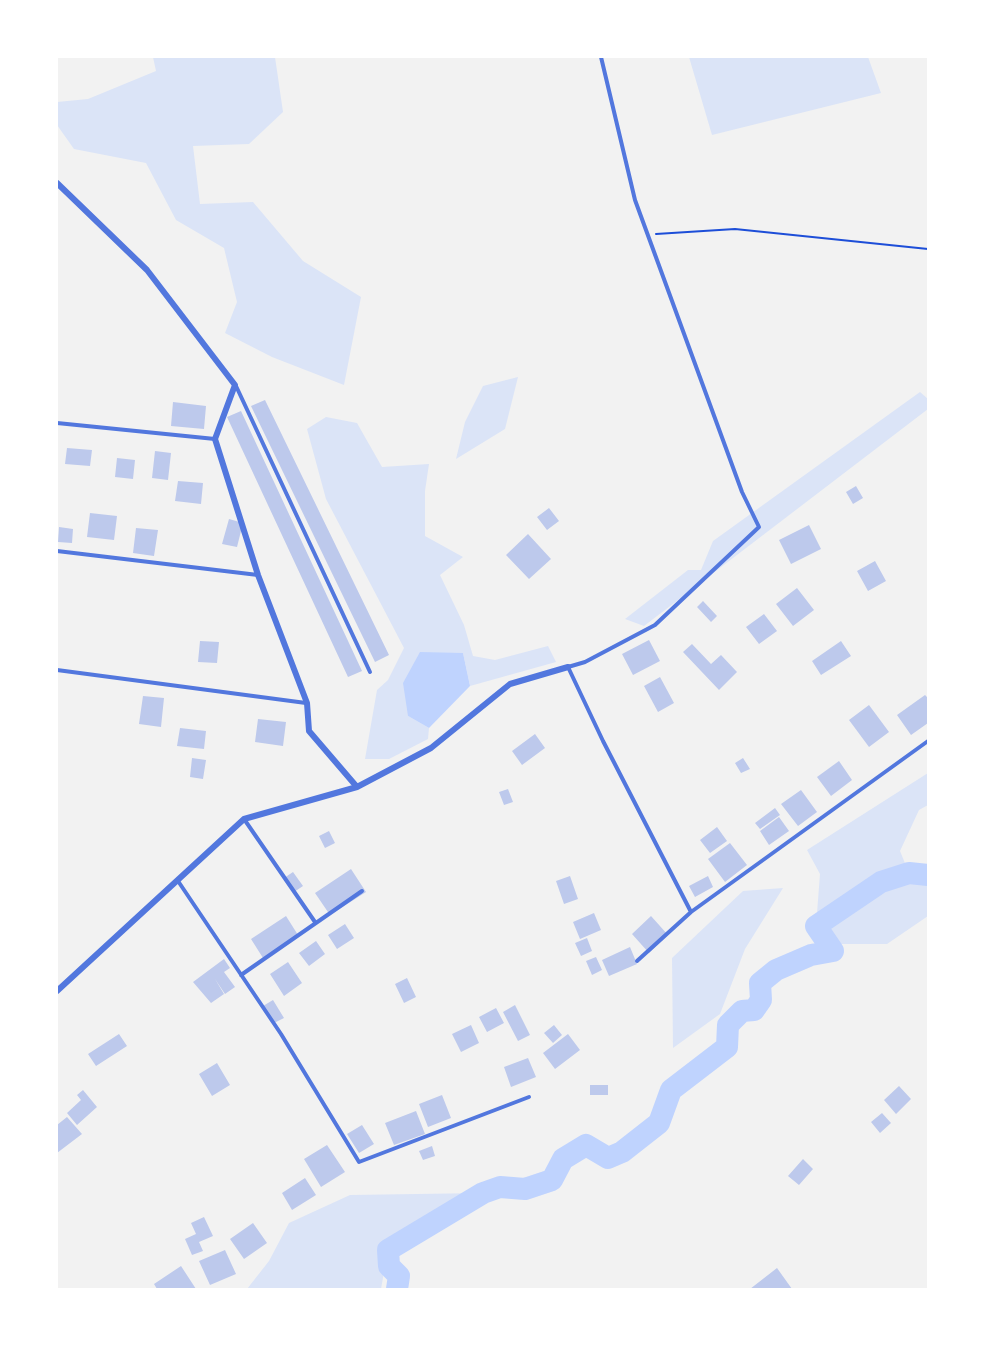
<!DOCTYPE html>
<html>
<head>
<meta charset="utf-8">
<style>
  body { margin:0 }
  #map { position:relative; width:985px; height:1346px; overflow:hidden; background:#f2f2f2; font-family:Arial,sans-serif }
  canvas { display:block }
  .frame { position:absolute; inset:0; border:58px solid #fff; pointer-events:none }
</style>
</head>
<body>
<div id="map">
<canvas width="985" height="1346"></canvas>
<div class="frame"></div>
</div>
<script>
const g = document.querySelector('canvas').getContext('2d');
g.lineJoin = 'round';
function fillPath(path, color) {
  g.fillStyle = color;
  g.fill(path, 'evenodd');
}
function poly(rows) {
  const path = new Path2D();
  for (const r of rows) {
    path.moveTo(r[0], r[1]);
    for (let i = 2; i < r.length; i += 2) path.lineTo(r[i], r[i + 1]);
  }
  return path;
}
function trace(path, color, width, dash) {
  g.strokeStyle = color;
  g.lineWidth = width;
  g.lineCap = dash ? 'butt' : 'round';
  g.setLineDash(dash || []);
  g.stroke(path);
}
fillPath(poly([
  [153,57,275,57,283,112,249,144,193,146,200,204,253,202,303,261,361,297,344,385,272,357,225,333,237,302,224,248,176,220,146,163,74,149,57,125,57,102,88,99,156,71],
  [689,57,868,57,881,93,712,135],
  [518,377,505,429,456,459,465,422,483,386],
  [920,392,928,399,928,409,644,626,625,619,688,570,701,570,713,541],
  [326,417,357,423,382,467,429,464,425,491,425,536,463,557,440,575,464,625,473,656,495,660,548,646,556,662,470,686,463,653,408,716,429,728,428,739,389,759,365,759,377,690,388,680,404,648,326,499,307,429],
  [928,773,928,805,919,810,900,851,909,873,928,884,928,916,887,944,834,944,816,926,820,874,807,850],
  [783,888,745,949,720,1014,673,1048,672,958,743,891],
  [483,1193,388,1250,381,1289,247,1289,269,1261,289,1223,350,1195]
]), '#dbe4f7');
fillPath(poly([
  [420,652,463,653,470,686,429,728,408,716,403,683]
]), '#bfd3fe');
trace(poly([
  [397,1289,399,1276,389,1266,388,1250,483,1193,500,1187,525,1189,552,1180,563,1159,586,1145,608,1158,622,1152,659,1123,671,1090,727,1047,728,1025,742,1011,754,1010,761,1000,760,983,776,970,811,955,833,951,816,926,881,882,909,873,928,875]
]), '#bfd3fe', 22);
fillPath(poly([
  [265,400,389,655,375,662,251,406],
  [173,402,206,406,204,429,171,426],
  [241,411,362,671,348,677,227,417],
  [67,448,92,450,90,466,65,464],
  [155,451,171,453,168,480,152,478],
  [117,458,135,460,133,479,115,477],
  [178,481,203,483,201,504,175,501],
  [856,486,863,498,853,504,846,492],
  [549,508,559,521,547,530,537,517],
  [90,513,117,516,114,540,87,537],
  [229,519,243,523,237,547,222,544],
  [809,525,821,549,791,564,779,540],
  [59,527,73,529,72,543,58,542],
  [136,528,158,530,154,556,133,553],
  [528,534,551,559,529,579,506,555],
  [875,561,886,581,868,591,857,571],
  [797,588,814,610,793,626,776,604],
  [703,601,717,616,711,622,697,607],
  [764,614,777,631,759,644,746,627],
  [649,640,660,661,633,675,622,654],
  [200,641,219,642,217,663,198,662],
  [841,641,851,656,821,675,812,661],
  [692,644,711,664,721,655,737,672,719,690,683,652],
  [660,677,674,703,658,712,644,686],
  [925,695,928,698,928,723,911,735,897,715],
  [143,696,164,698,161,727,139,724],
  [869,705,889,732,869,747,849,720],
  [258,719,286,722,283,746,255,742],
  [180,728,206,731,204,749,177,746],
  [535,734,545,748,522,765,512,751],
  [192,758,206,760,203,779,190,777],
  [743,758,750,769,741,773,735,763],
  [839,761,852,780,831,796,817,777],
  [508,789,513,802,504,805,499,792],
  [801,790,817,812,798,826,781,804],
  [775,808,780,815,760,829,755,823],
  [779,817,789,831,769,845,760,831],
  [717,827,727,841,710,853,700,840],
  [329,831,335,843,325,848,319,836],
  [730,843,747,865,725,882,708,859],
  [351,869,366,892,330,915,315,893],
  [293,872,303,886,294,892,284,878],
  [570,876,578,899,564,904,556,881],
  [708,876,713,887,695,897,689,886],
  [594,913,601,930,580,939,573,922],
  [286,916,298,935,263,958,251,939],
  [651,916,668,935,649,953,632,934],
  [345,924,354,938,337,949,328,935],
  [587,938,592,951,581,956,575,943],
  [316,941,325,954,309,966,299,953],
  [630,947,637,964,609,976,602,960],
  [596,957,602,970,592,975,586,961],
  [224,959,230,968,224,972,235,987,225,994,215,979,224,994,211,1003,193,982],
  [288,962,302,983,284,996,270,974],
  [407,978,416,997,404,1003,395,984],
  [273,1000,284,1018,274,1023,263,1006],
  [515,1005,530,1035,518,1041,503,1012],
  [496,1008,504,1023,487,1032,479,1017],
  [471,1025,479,1043,461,1052,452,1034],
  [554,1025,562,1035,553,1043,544,1033],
  [119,1034,127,1046,96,1066,88,1054],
  [568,1034,580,1050,555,1069,543,1053],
  [528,1058,536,1077,511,1087,504,1067],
  [217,1063,230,1085,212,1096,199,1074],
  [590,1085,608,1085,608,1095,590,1095],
  [899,1086,911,1099,896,1114,884,1100],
  [83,1090,97,1107,77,1125,67,1113,81,1100,77,1095],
  [442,1095,451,1118,428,1127,419,1104],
  [416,1111,425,1134,394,1145,385,1123],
  [882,1113,891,1123,880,1133,871,1122],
  [67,1117,82,1134,57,1153,57,1125],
  [362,1125,374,1144,359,1153,347,1134],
  [327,1145,345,1172,321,1187,304,1159],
  [432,1146,435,1156,423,1160,419,1151],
  [803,1159,813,1169,799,1185,788,1176],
  [305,1178,316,1195,292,1210,282,1193],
  [204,1217,213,1236,199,1242,203,1251,192,1255,185,1239,196,1234,191,1223],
  [253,1223,267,1243,244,1259,230,1239],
  [225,1250,236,1274,210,1285,199,1261],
  [181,1266,196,1289,157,1289,154,1284],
  [777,1268,792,1289,750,1289]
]), '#bdc9ec');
trace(poly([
  [656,234,735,229,928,249]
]), '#1d4ed8', 2);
trace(poly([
  [601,57,635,200,742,492,759,527,655,625,585,662,568,667,603,741,691,912,928,741],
  [236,386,370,672],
  [57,423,215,439],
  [57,551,258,575],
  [57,670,306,703],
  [244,819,315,922],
  [178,881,281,1034,359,1162,529,1097],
  [637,961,691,912],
  [241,975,362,891]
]), '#5277de', 4);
trace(poly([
  [57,183,147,270,235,385,215,439,258,575,307,703,309,731,357,787],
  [57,991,244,819,357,787,431,748,510,684,568,667]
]), '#5277de', 6);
</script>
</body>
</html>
